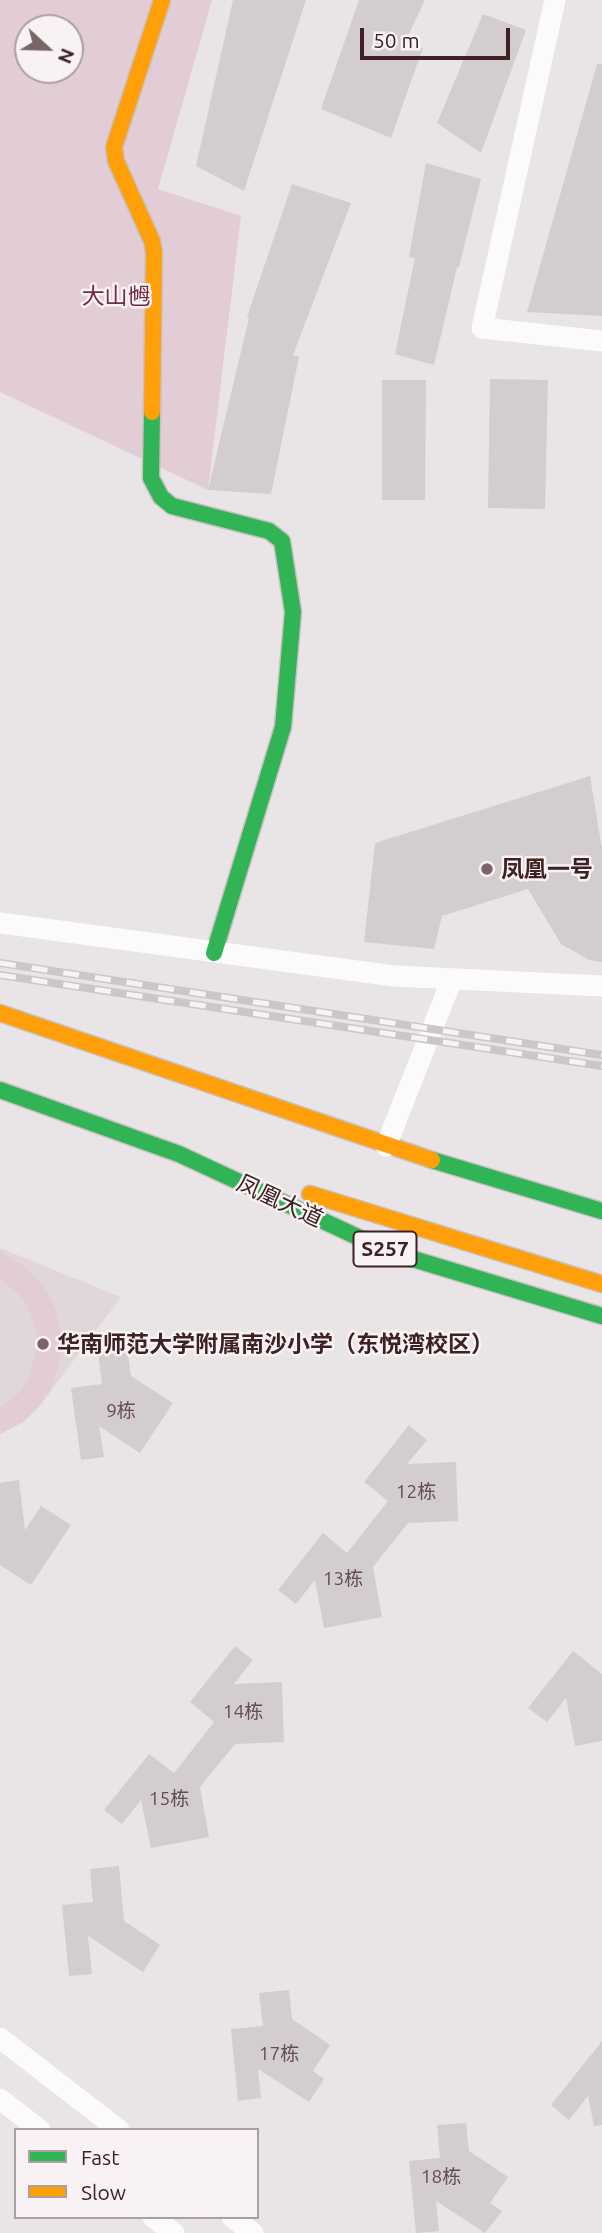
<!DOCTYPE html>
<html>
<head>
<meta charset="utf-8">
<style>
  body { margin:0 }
  #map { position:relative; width:602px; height:2233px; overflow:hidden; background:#e9e4e5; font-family:Ubuntu,sans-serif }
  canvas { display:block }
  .legend { position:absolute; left:14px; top:2128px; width:245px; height:91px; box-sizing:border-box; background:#f8f2f4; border:2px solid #ad9ea0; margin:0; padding:9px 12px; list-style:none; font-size:21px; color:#3d2123 }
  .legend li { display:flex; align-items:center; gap:14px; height:35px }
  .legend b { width:35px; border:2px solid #ad9ea0 }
  .north { position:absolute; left:14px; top:14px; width:70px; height:70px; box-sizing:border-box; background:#f8f2f4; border:2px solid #ad9ea0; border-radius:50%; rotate:112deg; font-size:19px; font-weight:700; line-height:28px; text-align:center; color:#3d2123 }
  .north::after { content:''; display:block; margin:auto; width:24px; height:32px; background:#796567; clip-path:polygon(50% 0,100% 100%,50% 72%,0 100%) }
  .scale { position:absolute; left:360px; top:28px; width:150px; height:32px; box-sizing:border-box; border:4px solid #3d2123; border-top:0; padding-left:9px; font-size:21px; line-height:24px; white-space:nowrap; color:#3d2123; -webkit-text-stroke:5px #f8f2f4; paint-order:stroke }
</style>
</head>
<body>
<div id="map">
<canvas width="602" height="2233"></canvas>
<ul class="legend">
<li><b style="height:9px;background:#30b455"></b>Fast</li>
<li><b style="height:9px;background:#ff9f0a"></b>Slow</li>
</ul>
<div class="north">N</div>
<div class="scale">50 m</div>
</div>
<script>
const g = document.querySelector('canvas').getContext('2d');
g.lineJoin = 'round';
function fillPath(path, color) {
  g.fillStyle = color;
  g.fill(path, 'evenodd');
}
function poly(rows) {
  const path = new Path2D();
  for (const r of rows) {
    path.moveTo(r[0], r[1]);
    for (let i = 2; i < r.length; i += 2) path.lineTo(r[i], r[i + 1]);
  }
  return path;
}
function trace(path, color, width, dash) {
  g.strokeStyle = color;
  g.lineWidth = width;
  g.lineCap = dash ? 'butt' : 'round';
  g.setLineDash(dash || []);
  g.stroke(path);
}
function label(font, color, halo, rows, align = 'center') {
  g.font = font + ' Ubuntu,"Noto Sans SC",sans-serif';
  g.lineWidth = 5;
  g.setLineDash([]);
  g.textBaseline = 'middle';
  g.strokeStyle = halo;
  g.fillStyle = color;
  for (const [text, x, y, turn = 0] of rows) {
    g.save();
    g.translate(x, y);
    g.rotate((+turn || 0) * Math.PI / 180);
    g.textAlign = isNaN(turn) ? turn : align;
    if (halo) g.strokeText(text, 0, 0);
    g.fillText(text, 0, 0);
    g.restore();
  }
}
fillPath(poly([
  [0,1248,121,1297,38,1408,23,1422,0,1434]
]), '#e1d6d8');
fillPath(poly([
  [0,0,212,0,158,189,241,216,208,490,0,392],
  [28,28,70,28,70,70,28,70],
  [0,1252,20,1263,35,1276,48,1293,56,1311,61,1331,61,1352,57,1372,50,1391,38,1408,23,1422,0,1434,0,1408,20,1392,28,1379,37,1350,37,1334,27,1305,18,1293,0,1279]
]), '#e2cdd7');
fillPath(poly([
  [233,0,306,0,244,191,196,166],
  [359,0,425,0,405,42,423,48,391,138,321,109],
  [483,14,526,30,481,153,437,123],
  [597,64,602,64,602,316,527,312],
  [426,163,481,179,459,267,457,267,434,365,395,354,415,258,409,257],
  [292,184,351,203,293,355,299,357,271,494,208,490,249,318,247,317],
  [490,379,548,380,545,509,488,508],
  [382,380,426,380,425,500,382,500],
  [590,776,602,849,602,962,589,960,561,944,528,889,442,916,434,949,364,942,375,843],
  [127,1348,131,1376,173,1403,140,1453,99,1426,104,1457,81,1460,71,1388,102,1384,98,1352],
  [409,1425,427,1440,407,1464,456,1462,458,1521,408,1523,373,1567,382,1617,324,1628,315,1580,296,1604,278,1590,323,1533,347,1553,388,1501,364,1482],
  [19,1480,25,1530,41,1506,71,1525,31,1585,0,1565,0,1483],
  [235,1646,253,1660,234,1684,282,1682,284,1742,235,1744,200,1787,209,1837,151,1848,141,1800,122,1824,104,1810,149,1754,174,1773,214,1722,190,1702],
  [573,1651,602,1674,602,1741,575,1746,566,1698,547,1722,528,1708],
  [119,1866,124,1921,160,1945,143,1972,88,1936,92,1974,69,1976,62,1905,93,1902,90,1869],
  [289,1990,292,2019,330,2045,313,2071,324,2079,309,2102,258,2069,261,2098,238,2101,231,2029,263,2026,259,1993],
  [602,2041,602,2125,594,2126,588,2096,569,2120,551,2105],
  [466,2123,469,2151,508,2177,490,2203,502,2211,485,2233,436,2201,439,2231,416,2233,409,2161,440,2158,437,2125]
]), '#d4cdcf');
const fast = poly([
  [152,412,151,478,161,497,172,506,269,531,282,541,293,612,283,727,214,953],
  [0,1090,179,1154,390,1252,602,1316],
  [432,1160,602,1211]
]);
const slow = poly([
  [152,412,154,252,152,241,116,161,114,147,162,0],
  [0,1013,432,1160],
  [310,1194,602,1284]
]);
trace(fast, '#c9c0c1', 19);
trace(slow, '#c9c0c1', 19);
trace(poly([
  [555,0,482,328,602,341],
  [0,923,394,976,602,986],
  [386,1146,452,979],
  [0,2038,119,2130],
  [0,2099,40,2130],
  [153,2217,174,2233],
  [232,2217,253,2233]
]), '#fcfbfb', 21);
trace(fast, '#30b455', 16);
trace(slow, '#ff9f0a', 16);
const rail = poly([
  [0,963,602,1055],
  [0,975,602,1066]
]);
trace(rail, '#cac7c7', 8);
trace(rail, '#f8f2f4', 5, [16]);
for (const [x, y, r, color] of [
  [487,869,7,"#796567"],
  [43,1344,7,"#796567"]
]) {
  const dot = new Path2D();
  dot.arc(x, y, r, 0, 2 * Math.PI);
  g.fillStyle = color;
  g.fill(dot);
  trace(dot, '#f8f2f4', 2.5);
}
label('19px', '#644d4f', null, [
  ["9栋",121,1411],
  ["12栋",416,1492],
  ["13栋",343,1579],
  ["14栋",243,1712],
  ["15栋",169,1799],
  ["17栋",279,2054],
  ["18栋",441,2177]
]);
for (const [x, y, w] of [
  [385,1249,63]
]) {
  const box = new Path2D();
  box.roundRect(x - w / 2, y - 17.5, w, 35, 5);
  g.fillStyle = '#f8f2f4';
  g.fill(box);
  trace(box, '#3d2123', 2);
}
label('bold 21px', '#3d2123', null, [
  ["S257",385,1249]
]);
label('23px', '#742b48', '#f8f2f4', [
  ["大山乸",116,296]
]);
label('bold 23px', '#3d2123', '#f8f2f4', [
  ["凤凰一号",501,869],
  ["华南师范大学附属南沙小学（东悦湾校区）",57,1344]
], 'left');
label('23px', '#3d2123', '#f8f2f4', [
  ["凤凰大道",280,1201,25]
]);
</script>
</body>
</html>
